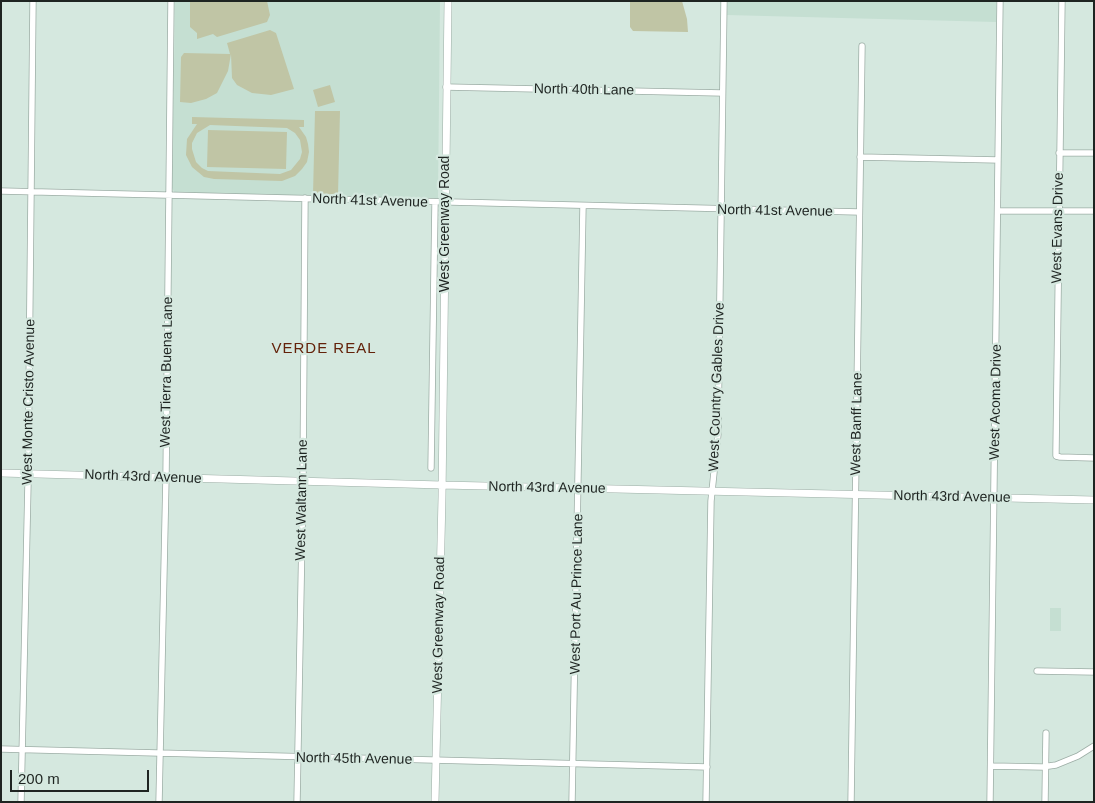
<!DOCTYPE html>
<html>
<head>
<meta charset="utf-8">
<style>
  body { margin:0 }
  #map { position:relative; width:1095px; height:803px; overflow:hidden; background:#d5e8df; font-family:Arial,sans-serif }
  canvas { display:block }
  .frame { position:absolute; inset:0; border:2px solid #1e2421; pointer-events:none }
  .scale { position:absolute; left:10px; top:770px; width:139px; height:22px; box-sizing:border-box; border:2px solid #1e2421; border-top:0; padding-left:6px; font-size:15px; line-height:18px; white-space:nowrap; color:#1e2421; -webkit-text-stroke:4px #d5e8df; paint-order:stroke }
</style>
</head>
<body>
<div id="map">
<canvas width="1095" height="803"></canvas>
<div class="frame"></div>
<div class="scale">200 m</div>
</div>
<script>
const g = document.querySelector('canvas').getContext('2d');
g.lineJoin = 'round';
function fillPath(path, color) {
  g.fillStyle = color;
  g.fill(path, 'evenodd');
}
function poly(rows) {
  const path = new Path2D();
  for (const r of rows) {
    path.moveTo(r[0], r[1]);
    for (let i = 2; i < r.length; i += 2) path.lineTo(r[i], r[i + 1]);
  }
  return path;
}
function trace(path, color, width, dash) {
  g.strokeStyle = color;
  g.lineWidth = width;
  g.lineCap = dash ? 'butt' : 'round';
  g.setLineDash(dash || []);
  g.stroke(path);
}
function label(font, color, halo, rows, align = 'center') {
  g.font = font + ' Arial,sans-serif';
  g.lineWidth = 4.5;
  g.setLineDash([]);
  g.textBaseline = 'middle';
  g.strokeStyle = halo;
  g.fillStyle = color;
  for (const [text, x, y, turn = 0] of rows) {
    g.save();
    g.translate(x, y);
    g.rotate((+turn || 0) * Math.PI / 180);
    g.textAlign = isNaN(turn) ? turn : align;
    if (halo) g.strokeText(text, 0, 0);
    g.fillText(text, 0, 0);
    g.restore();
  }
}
fillPath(poly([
  [175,1,440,1,438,198,436,199,175,193,172,188],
  [728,1,996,1,996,22,727,15],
  [1050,608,1061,608,1061,631,1050,631]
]), '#c5dfd2');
fillPath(poly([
  [190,1,267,1,270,15,267,22,217,37,213,34,197,39,197,33,190,27],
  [630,1,682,1,687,19,688,32,633,31,630,27],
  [270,30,276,33,294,89,271,95,252,93,237,85,232,78,231,54,228,71,217,93,206,99,191,103,180,102,181,57,184,53,230,54,227,43],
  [330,85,335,102,318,107,313,90],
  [315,111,340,111,338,195,313,195],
  [192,117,304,120,304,127,299,127,306,137,308,144,309,152,307,162,302,169,295,176,282,181,214,179,204,177,192,167,186,155,187,139,197,124,192,124],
  [210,125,287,128,295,133,300,140,302,152,300,159,291,170,280,174,208,171,202,168,196,162,192,149,192,143,197,133],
  [208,130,287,132,286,169,207,167]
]), '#c0c5a5');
const minor = poly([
  [1062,1,1056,450,1056,456,1060,457,1094,458],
  [446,87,722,93],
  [1059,153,1094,153],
  [860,157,998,160],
  [1,191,859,212],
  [998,211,1094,211],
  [431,468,435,203],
  [1037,671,1094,672],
  [1,749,707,767],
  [991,766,1042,767,1056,765,1078,756,1094,746],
  [21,802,28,483,33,1],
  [159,802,166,477,171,1],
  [297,802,303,481,305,198],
  [572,802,583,206],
  [706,802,711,501,718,434,724,1],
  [851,802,862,46],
  [990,802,1000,1],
  [1045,802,1046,733]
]);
const major = poly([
  [1,473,442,485,1094,500],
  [435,802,442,497,448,1]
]);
trace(minor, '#9cada5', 7);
trace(major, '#9cada5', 8);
trace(minor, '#fff', 5.5);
trace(major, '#fff', 7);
label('14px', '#1e2421', '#d5e8df', [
  ["North 40th Lane",584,90,1],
  ["North 41st Avenue",370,201,2],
  ["North 41st Avenue",775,211,1],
  ["West Greenway Road",445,224,-90],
  ["West Evans Drive",1058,228,-89],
  ["West Tierra Buena Lane",167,372,-89],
  ["West Country Gables Drive",717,387,-88],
  ["West Monte Cristo Avenue",29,402,-89],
  ["West Acoma Drive",996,402,-89],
  ["West Banff Lane",857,424,-89],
  ["North 43rd Avenue",143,477,2],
  ["North 43rd Avenue",547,488,1],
  ["North 43rd Avenue",952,497,1],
  ["West Waltann Lane",302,500,-89],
  ["West Port Au Prince Lane",577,594,-89],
  ["West Greenway Road",439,625,-89],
  ["North 45th Avenue",354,759,1]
]);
g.letterSpacing = '1px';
label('15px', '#63220a', '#d5e8df', [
  ["VERDE REAL",324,349]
]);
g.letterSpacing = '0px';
</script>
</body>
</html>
